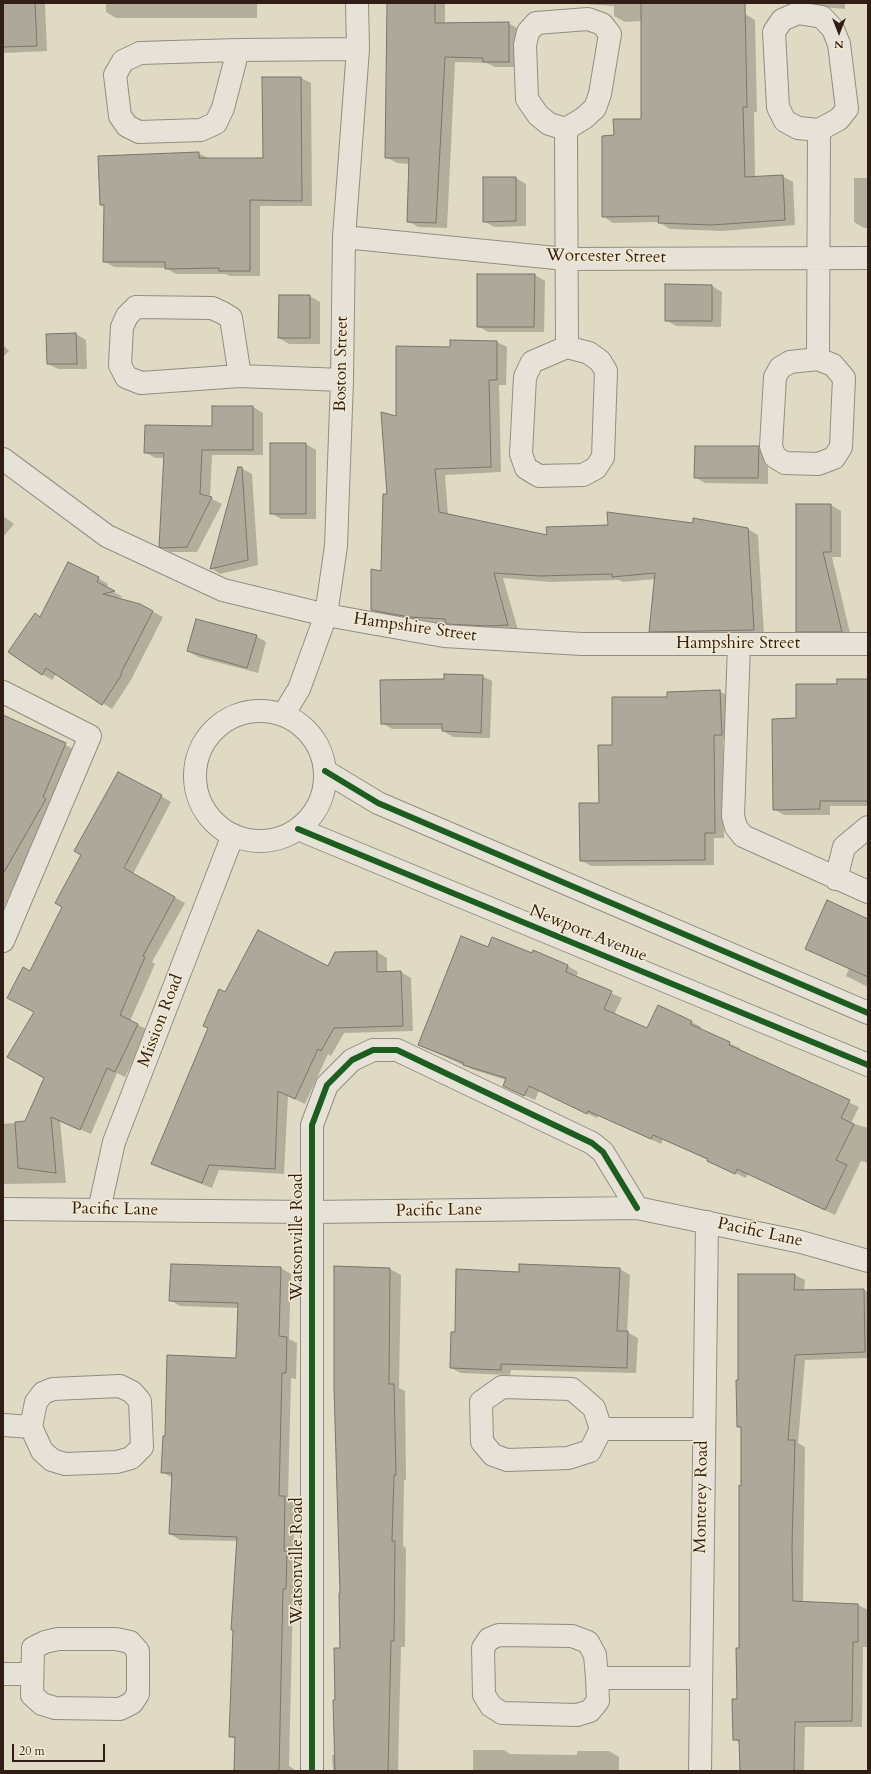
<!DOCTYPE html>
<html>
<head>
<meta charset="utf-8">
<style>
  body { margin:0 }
  #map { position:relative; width:871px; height:1774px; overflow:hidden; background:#e0d9c4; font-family:Cardo,serif }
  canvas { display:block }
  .frame { position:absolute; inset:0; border:4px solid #301d16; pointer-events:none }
  .north { position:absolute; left:819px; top:12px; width:40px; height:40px; -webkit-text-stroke:3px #f3ead0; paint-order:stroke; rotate:180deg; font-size:11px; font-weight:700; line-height:16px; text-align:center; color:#301d16 }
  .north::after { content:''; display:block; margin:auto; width:14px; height:18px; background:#301d16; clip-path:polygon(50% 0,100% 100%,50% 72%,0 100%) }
  .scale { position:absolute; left:12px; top:1744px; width:93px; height:18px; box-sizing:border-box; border:2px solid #301d16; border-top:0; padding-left:5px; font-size:12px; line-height:14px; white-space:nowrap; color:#301d16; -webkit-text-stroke:3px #f3ead0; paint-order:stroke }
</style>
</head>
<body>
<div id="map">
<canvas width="871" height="1774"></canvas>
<div class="frame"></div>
<div class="north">N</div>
<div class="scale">20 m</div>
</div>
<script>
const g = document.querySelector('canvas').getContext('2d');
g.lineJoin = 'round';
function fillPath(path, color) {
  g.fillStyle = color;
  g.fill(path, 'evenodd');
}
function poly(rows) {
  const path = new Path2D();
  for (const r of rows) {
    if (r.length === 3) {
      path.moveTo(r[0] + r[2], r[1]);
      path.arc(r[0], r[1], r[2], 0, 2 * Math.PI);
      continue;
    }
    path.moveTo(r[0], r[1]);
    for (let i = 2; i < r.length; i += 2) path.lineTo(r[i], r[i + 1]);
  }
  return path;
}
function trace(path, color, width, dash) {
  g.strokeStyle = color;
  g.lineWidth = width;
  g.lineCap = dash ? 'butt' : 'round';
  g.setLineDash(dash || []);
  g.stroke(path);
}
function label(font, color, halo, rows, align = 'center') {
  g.font = font + ' Cardo,serif';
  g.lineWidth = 3;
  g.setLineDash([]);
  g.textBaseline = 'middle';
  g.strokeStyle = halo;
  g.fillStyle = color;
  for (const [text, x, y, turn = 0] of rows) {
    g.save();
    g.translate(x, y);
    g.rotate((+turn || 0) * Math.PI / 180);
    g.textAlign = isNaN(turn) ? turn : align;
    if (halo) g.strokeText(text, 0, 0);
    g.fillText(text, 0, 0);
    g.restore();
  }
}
fillPath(poly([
  [3,3,45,4,47,51,3,53],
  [106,3,314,3,257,3,257,18,116,18,106,12],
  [389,3,445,3,445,23,508,23,519,29,519,67,495,67,487,63,455,62,447,228,418,227,408,221,409,164,397,163,386,157],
  [571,3,703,3,745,14,755,20,757,112,754,112,755,178,782,176,793,182,795,225,722,231,670,229,659,222,613,223,603,216,615,136,642,120,642,21,625,22,614,16,614,6],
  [805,3,845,3,845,9,811,6],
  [263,78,301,78,311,83,312,206,260,206,260,276,230,276,226,274,176,274,166,268,114,267,104,261,105,207,101,205,198,153,208,158,264,159],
  [516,178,526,184,526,226,494,227,484,221],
  [854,178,868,178,868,228,864,228,854,222],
  [535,275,545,281,544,332,488,332,478,326],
  [712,286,722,292,721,327,676,326,666,320],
  [280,296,310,296,320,302,320,344,289,344,279,338],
  [76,334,86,340,87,369,58,369,48,364],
  [497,342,507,347,506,385,499,385,501,472,445,475,448,515,548,536,694,524,748,529,758,535,764,635,660,637,650,631,655,579,623,582,619,580,550,582,503,578,518,630,457,629,449,624,420,622,382,616,372,610,382,572,388,496,397,417,451,348],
  [3,345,9,351,3,357],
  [213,407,253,407,263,413,263,455,212,455,210,498,222,504,197,552,170,552,160,546,164,458,155,458,145,452,213,427],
  [306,444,316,450,316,519,281,519,271,513],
  [758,447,768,453,768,484,705,483,695,477],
  [241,468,252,474,258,565,220,574,211,568],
  [797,505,831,505,841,511,841,557,832,557,851,637,807,637,797,631],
  [3,516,14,524,3,537],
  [98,578,108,584,106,588,123,597,116,598,140,605,163,617,131,680,112,709,56,674,52,680,42,674,41,618],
  [256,636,266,642,258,673,198,657,188,651],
  [482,676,492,681,490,738,453,737,443,731,443,729,392,729,382,723,445,680],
  [719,691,729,696,731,740,723,740,724,838,714,838,714,865,591,866,581,860,600,804,613,746,668,698],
  [868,705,868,806,830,806,830,815,784,815,774,809,797,719],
  [3,716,76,750,3,909],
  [161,796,171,802,133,874,185,903,152,962,155,964,130,1021,148,1030,125,1077,117,1073,91,1134,60,1121,66,1183,3,1184,3,1124,26,1122,45,1078,30,972],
  [868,920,868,987,846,976,849,969,807,948],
  [489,948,532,954,533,952,568,966,578,972,576,977,622,998,614,1015,647,1029,692,1022,701,1027,700,1030,740,1048,739,1051,859,1107,851,1123,868,1128,868,1163,861,1161,835,1215,748,1174,746,1178,663,1139,661,1144,599,1115,597,1118,539,1091,535,1100,514,1091,506,1080,474,1070,419,1045],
  [377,952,387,958,387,973,401,972,411,978,413,1031,344,1033,331,1056,328,1054,305,1104,288,1096,284,1174,219,1170,212,1188,162,1169,153,1163,226,993,329,967],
  [335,1267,390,1269,401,1275,399,1388,405,1391,406,1480,404,1480,403,1546,406,1548,405,1647,401,1647,398,1771,333,1771,332,1755,336,1755,341,1594],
  [281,1268,291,1274,289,1339,297,1343,296,1379,291,1378,288,1499,295,1503,293,1556,297,1558,296,1594,293,1594,289,1766,294,1769,294,1771,235,1771,236,1740,230,1736,238,1541,180,1540,170,1534,173,1478,162,1472,237,1359,239,1308,180,1306,170,1300],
  [620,1269,630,1275,627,1332,638,1338,636,1373,511,1370,510,1375,461,1373,451,1368,456,1333,519,1273],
  [795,1275,805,1280,804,1291,864,1290,868,1292,868,1358,805,1360,798,1443,805,1447,803,1602,858,1605,868,1610,867,1647,863,1647,862,1727,805,1727,804,1771,741,1771,740,1743,734,1739,740,1649,742,1487,742,1429,738,1426,739,1381],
  [473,1750,504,1750,510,1754,577,1755,577,1751,609,1751,619,1757,619,1771,473,1771]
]), '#0003');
const building = poly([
  [3,3,35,3,37,46,3,47,3,3],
  [387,3,435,3,435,23,509,22,509,62,483,62,483,58,445,57,436,223,407,222,409,158,385,158,387,3],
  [641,3,745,3,747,107,743,107,745,177,783,175,785,220,711,225,658,223,659,216,602,217,602,136,614,135,613,119,641,119,641,3],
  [262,77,301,77,302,201,250,200,250,271,219,271,219,268,165,269,165,262,103,262,104,205,100,205,98,156,199,152,199,158,263,158,262,77],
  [483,177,516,177,516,221,483,222,483,177],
  [477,274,535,274,534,327,477,327,477,274],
  [665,284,712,285,712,321,665,321,665,284],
  [279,295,310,295,310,338,278,338,279,295],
  [76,333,77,364,47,364,46,334,76,333],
  [450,340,497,341,497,380,489,380,491,467,435,469,439,512,547,535,546,527,608,525,607,512,693,523,693,518,748,528,754,630,649,632,655,573,612,577,612,574,539,576,494,573,508,625,487,626,446,624,445,619,409,617,371,610,371,569,381,571,383,494,387,494,381,412,396,416,396,346,450,347,450,340],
  [212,406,253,406,253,450,202,450,200,494,212,497,187,547,162,548,159,547,164,453,144,453,145,425,212,426,212,406],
  [270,443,306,443,306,514,270,514,270,443],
  [695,446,759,446,758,478,694,478,695,446],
  [238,467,242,467,248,560,210,569,238,467],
  [796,504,831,504,831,552,823,552,842,632,796,632,796,504],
  [68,562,99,577,97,582,115,591,103,594,140,604,153,611,121,673,122,674,102,705,46,668,42,675,8,652,35,613,40,617,68,562],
  [196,619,257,635,247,668,187,651,196,619],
  [444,674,483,675,481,733,442,731,442,724,381,724,380,680,444,679,444,674],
  [837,679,868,679,868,801,820,801,820,809,773,810,772,719,796,718,796,684,837,684,837,679],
  [720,690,722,735,714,735,715,833,705,833,705,860,580,861,579,803,599,803,598,745,612,745,612,697,667,697,667,692,720,690],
  [3,715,66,743,43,797,46,799,3,874,3,715],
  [118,772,162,795,124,868,175,897,143,956,145,957,120,1015,138,1024,115,1072,107,1068,80,1130,51,1117,56,1173,18,1168,15,1122,25,1121,44,1078,7,1057,34,1012,7,998,23,967,30,971,62,907,55,903,81,855,74,851,118,772],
  [827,900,868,919,868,977,805,949,827,900],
  [258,930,328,966,335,952,377,951,377,972,401,971,403,1026,334,1028,321,1051,318,1049,295,1099,278,1091,275,1169,209,1165,202,1183,151,1164,208,1028,203,1026,219,989,225,992,258,930],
  [461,936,488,947,492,937,532,953,533,950,568,965,566,972,612,991,604,1009,647,1028,658,1005,692,1021,690,1024,730,1042,729,1045,850,1100,841,1118,854,1124,836,1160,847,1165,825,1210,737,1169,735,1174,707,1161,708,1159,653,1135,651,1139,588,1111,587,1114,529,1086,524,1096,503,1086,506,1078,463,1065,464,1063,418,1045,461,936],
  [171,1264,281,1267,279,1336,287,1337,286,1373,282,1373,279,1496,285,1496,284,1551,287,1552,286,1589,283,1589,279,1771,234,1771,235,1737,229,1737,233,1630,231,1630,237,1537,169,1534,172,1473,161,1473,163,1436,165,1436,167,1355,236,1358,238,1303,169,1301,171,1264],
  [519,1264,620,1268,617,1331,628,1331,627,1368,501,1364,501,1370,450,1368,451,1332,455,1332,456,1269,519,1272,519,1264],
  [334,1266,390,1268,389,1384,394,1384,396,1475,394,1475,392,1541,395,1541,394,1641,391,1641,388,1771,335,1771,333,1700,335,1700,334,1648,340,1648,339,1593,340,1593,334,1387,334,1266],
  [738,1274,795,1274,794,1290,864,1289,865,1352,795,1355,788,1440,795,1440,792,1545,793,1601,858,1604,858,1642,853,1642,852,1721,795,1722,794,1771,740,1771,739,1740,733,1740,732,1699,737,1699,736,1648,739,1648,739,1485,741,1486,741,1427,737,1427,736,1380,738,1380,738,1274]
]);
fillPath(building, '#aea89a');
trace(building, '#7b7469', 1);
const minor = poly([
  [798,13,822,17,833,29,839,44,847,109,839,119,819,130,798,128,785,121,778,107,774,32,782,20,798,13],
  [588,19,602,24,610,34,600,94,595,108,584,118,566,129,549,124,538,115,527,99,525,45,528,32,536,23,588,19],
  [238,50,223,108,216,123,201,130,139,132,127,126,120,116,115,75,123,61,140,53,238,50,358,49],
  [566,129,567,347],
  [344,237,566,259,868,258],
  [567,347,589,353,600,361,606,371,603,457,596,468,583,475,539,476,526,468,521,454,525,377,532,362,567,347],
  [818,359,833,365,844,378,841,447,834,458,818,464,785,463,775,457,771,446,775,377,780,368,790,362,818,359],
  [818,359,819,130],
  [240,376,231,318,223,313,212,308,136,307,127,316,122,327,120,365,126,377,141,383,240,376,342,380],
  [3,459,107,536,223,590,326,615,444,636,582,644,868,644],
  [739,645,733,816,736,827,743,836,868,892],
  [3,692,90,736,3,941],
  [260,776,65],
  [283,715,299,689,326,615,336,546,342,380,344,237,358,49,357,3],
  [325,771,378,803,868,1013],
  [298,829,868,1065],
  [836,879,844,847,868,827],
  [3,1209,311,1212,637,1208,801,1242,868,1261],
  [99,1210,114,1142,233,835],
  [120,1386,132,1392,140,1401,142,1447,131,1458,117,1462,65,1464,52,1460,42,1451,31,1427,36,1402,43,1393,53,1389,120,1386],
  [502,1387,572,1389,594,1408,601,1429,590,1451,568,1458,507,1460,493,1455,482,1442,481,1402,502,1387],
  [3,1425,31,1427],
  [601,1429,704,1429],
  [499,1635,572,1636,588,1642,595,1655,597,1678,598,1701,590,1711,577,1715,502,1713,491,1706,484,1695,483,1648,489,1639,499,1635],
  [58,1639,116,1639,130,1642,138,1651,138,1694,132,1703,120,1709,55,1708,42,1704,32,1695,33,1648,45,1642,58,1639],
  [3,1674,31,1674],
  [597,1678,700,1678],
  [312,1771,312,1125,327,1085,352,1060,373,1050,397,1050,592,1143,603,1152,637,1208],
  [700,1771,707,1222]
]);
trace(minor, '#938d80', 24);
trace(minor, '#e7e2d8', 22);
trace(poly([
  [325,771,378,803,868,1013],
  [298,829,868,1065],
  [312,1771,312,1125,327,1085,352,1060,373,1050,397,1050,592,1143,603,1152,637,1208]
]), '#1b5e20', 6);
label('17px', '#301d16', '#f3ead0', [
  ["Worcester Street",606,257,1],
  ["Boston Street",342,364,-89],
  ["Hampshire Street",415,628,8],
  ["Hampshire Street",738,644],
  ["Newport Avenue",588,934,22],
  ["Mission Road",161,1021,-69],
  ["Pacific Lane",115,1210,1],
  ["Pacific Lane",439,1211,-1],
  ["Pacific Lane",760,1233,12],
  ["Watsonville Road",298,1237,-90],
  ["Monterey Road",702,1497,-89],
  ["Watsonville Road",298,1561,-90]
]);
</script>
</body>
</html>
